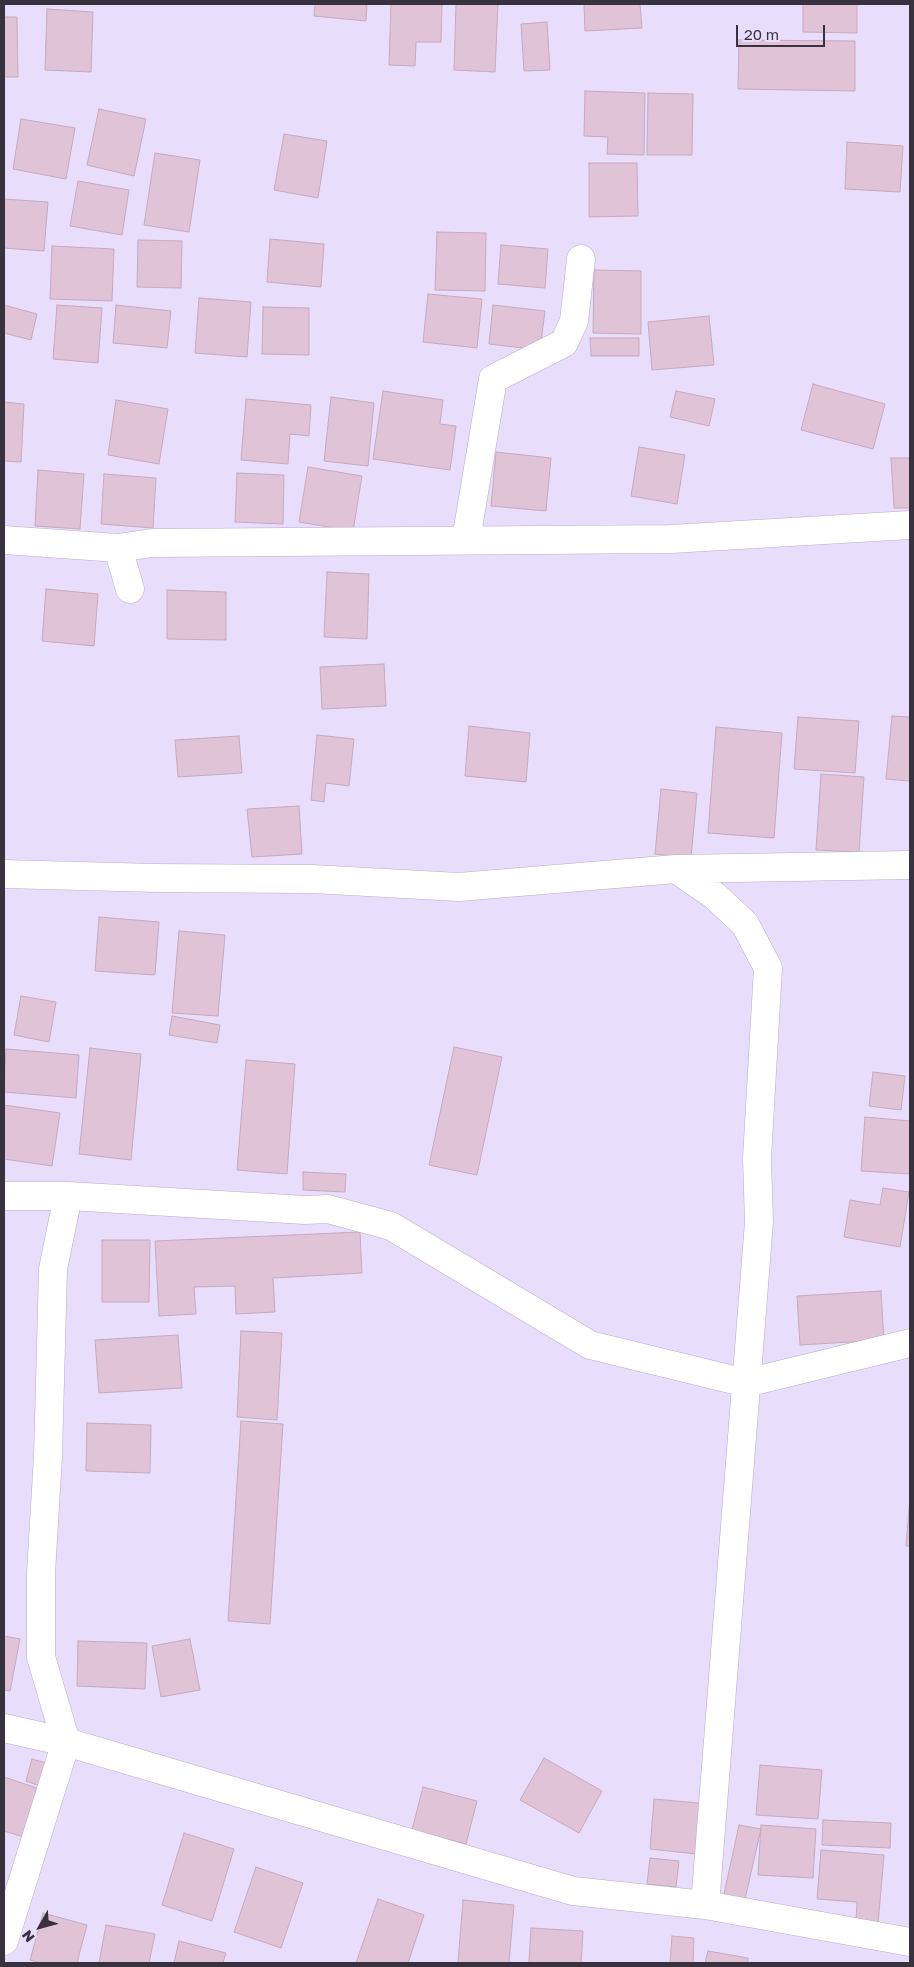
<!DOCTYPE html>
<html>
<head>
<meta charset="utf-8">
<style>
  body { margin:0 }
  #map { position:relative; width:914px; height:1967px; overflow:hidden; background:#e9ddfc; font-family:"Golos Text",sans-serif }
  canvas { display:block }
  .frame { position:absolute; inset:0; border:5px solid #37323e; pointer-events:none }
  .north { position:absolute; left:15px; top:1902px; width:50px; height:50px; -webkit-text-stroke:4px #e9ddfc; paint-order:stroke; rotate:232deg; font-size:14px; font-weight:700; line-height:20px; text-align:center; color:#37323e }
  .north::after { content:''; display:block; margin:auto; width:18px; height:22px; background:#37323e; clip-path:polygon(50% 0,100% 100%,50% 72%,0 100%) }
  .scale { position:absolute; left:736px; top:25px; width:89px; height:22px; box-sizing:border-box; border:2px solid #37323e; border-top:0; padding-left:6px; font-size:15px; line-height:18px; white-space:nowrap; color:#37323e; -webkit-text-stroke:4px #e9ddfc; paint-order:stroke }
</style>
</head>
<body>
<div id="map">
<canvas width="914" height="1967"></canvas>
<div class="frame"></div>
<div class="north">N</div>
<div class="scale">20 m</div>
</div>
<script>
const g = document.querySelector('canvas').getContext('2d');
g.lineJoin = 'round';
function fillPath(path, color) {
  g.fillStyle = color;
  g.fill(path, 'evenodd');
}
function poly(rows) {
  const path = new Path2D();
  for (const r of rows) {
    path.moveTo(r[0], r[1]);
    for (let i = 2; i < r.length; i += 2) path.lineTo(r[i], r[i + 1]);
  }
  return path;
}
function trace(path, color, width, dash) {
  g.strokeStyle = color;
  g.lineWidth = width;
  g.lineCap = dash ? 'butt' : 'round';
  g.setLineDash(dash || []);
  g.stroke(path);
}
const building = poly([
  [315,4,367,4,366,21,314,16,315,4],
  [391,4,442,4,441,42,416,42,415,66,389,65,391,4],
  [456,4,498,4,495,72,454,70,456,4],
  [584,4,640,4,642,28,585,31,584,4],
  [803,4,857,4,857,33,803,32,803,4],
  [47,9,93,12,91,72,45,70,47,9],
  [4,17,17,17,18,77,4,77,4,17],
  [547,22,550,70,524,71,521,24,547,22],
  [739,40,855,41,855,91,738,89,739,40],
  [585,91,645,93,644,155,607,154,608,137,584,136,585,91],
  [648,93,693,94,692,155,647,155,648,93],
  [99,109,146,119,134,176,87,165,99,109],
  [21,119,75,128,66,179,13,169,21,119],
  [284,134,327,141,318,198,274,190,284,134],
  [847,142,903,146,900,192,845,189,847,142],
  [155,153,200,160,189,232,144,225,155,153],
  [589,163,637,163,638,216,589,217,589,163],
  [78,181,129,190,122,235,70,226,78,181],
  [4,199,48,202,44,251,4,248,4,199],
  [437,232,486,233,485,291,435,290,437,232],
  [270,239,324,244,321,287,267,282,270,239],
  [138,240,182,241,181,288,137,287,138,240],
  [501,245,548,249,545,288,498,284,501,245],
  [52,246,114,249,112,301,50,299,52,246],
  [594,270,641,271,641,334,593,333,594,270],
  [428,294,482,299,477,348,423,342,428,294],
  [199,298,251,302,247,357,195,353,199,298],
  [4,305,37,314,31,340,4,333,4,305],
  [57,305,102,308,98,363,53,359,57,305],
  [116,305,171,311,167,348,113,343,116,305],
  [493,305,545,311,540,350,489,344,493,305],
  [263,307,309,308,309,355,262,354,263,307],
  [709,316,714,365,652,370,648,322,709,316],
  [590,338,639,338,639,356,591,356,590,338],
  [813,384,885,404,873,449,801,430,813,384],
  [383,391,443,400,440,424,456,426,450,470,373,459,383,391],
  [676,391,715,399,709,426,670,417,676,391],
  [331,397,374,403,368,466,324,461,331,397],
  [246,399,311,405,309,436,290,434,288,464,241,460,246,399],
  [116,400,168,409,159,464,108,455,116,400],
  [4,402,24,404,21,462,4,461,4,402],
  [639,447,685,455,677,504,631,496,639,447],
  [496,452,551,458,546,511,491,506,496,452],
  [891,458,910,458,910,508,894,508,891,458],
  [308,467,362,476,353,531,299,522,308,467],
  [38,470,84,474,80,529,35,526,38,470],
  [237,473,284,475,283,524,235,522,237,473],
  [104,474,156,478,153,528,101,524,104,474],
  [327,572,369,574,367,639,324,637,327,572],
  [46,589,98,594,94,646,42,641,46,589],
  [167,590,226,592,226,640,167,639,167,590],
  [384,664,386,706,322,709,320,667,384,664],
  [892,716,910,717,910,781,886,779,892,716],
  [798,717,859,721,855,773,794,769,798,717],
  [469,726,530,733,526,782,465,776,469,726],
  [716,727,782,733,774,838,708,833,716,727],
  [317,735,354,739,349,786,326,783,324,802,311,800,317,735],
  [239,736,242,773,178,777,175,740,239,736],
  [821,774,864,777,859,852,816,850,821,774],
  [661,789,697,793,691,858,655,854,661,789],
  [299,806,302,854,252,857,247,809,299,806],
  [99,917,159,922,155,975,95,971,99,917],
  [179,931,225,935,218,1016,172,1013,179,931],
  [21,996,56,1002,49,1042,14,1035,21,996],
  [172,1016,220,1025,217,1043,169,1035,172,1016],
  [454,1047,502,1057,477,1175,429,1165,454,1047],
  [90,1048,141,1054,131,1160,79,1154,90,1048],
  [6,1049,79,1055,76,1098,4,1092,6,1049],
  [246,1060,295,1064,287,1174,237,1170,246,1060],
  [873,1072,905,1076,901,1110,869,1106,873,1072],
  [4,1105,60,1113,52,1166,4,1159,4,1105],
  [865,1117,910,1121,910,1174,861,1171,865,1117],
  [303,1172,346,1174,345,1192,303,1190,303,1172],
  [883,1188,909,1192,900,1247,844,1237,850,1200,880,1205,883,1188],
  [360,1232,362,1273,273,1278,275,1312,236,1314,235,1286,194,1287,196,1314,159,1316,155,1241,360,1232],
  [102,1240,150,1240,149,1302,102,1302,102,1240],
  [881,1291,884,1340,800,1345,797,1296,881,1291],
  [241,1331,282,1333,277,1420,237,1417,241,1331],
  [178,1335,182,1388,99,1393,95,1340,178,1335],
  [241,1421,283,1424,270,1624,228,1621,241,1421],
  [87,1423,151,1425,150,1473,86,1471,87,1423],
  [910,1497,910,1546,906,1546,910,1497],
  [4,1636,20,1639,10,1691,4,1690,4,1636],
  [190,1639,200,1690,161,1697,152,1646,190,1639],
  [78,1641,147,1643,145,1689,77,1686,78,1641],
  [544,1758,602,1791,579,1833,520,1800,544,1758],
  [32,1759,50,1764,43,1787,26,1781,32,1759],
  [760,1765,822,1770,818,1819,756,1815,760,1765],
  [4,1777,40,1789,24,1837,4,1831,4,1777],
  [423,1787,477,1801,466,1844,412,1830,423,1787],
  [654,1799,710,1804,705,1855,650,1849,654,1799],
  [823,1820,891,1823,890,1848,822,1845,823,1820],
  [739,1825,761,1829,745,1899,724,1894,739,1825],
  [761,1825,816,1829,813,1878,758,1875,761,1825],
  [184,1833,234,1849,212,1921,162,1905,184,1833],
  [821,1850,884,1855,878,1924,856,1921,857,1902,817,1899,821,1850],
  [650,1858,679,1861,676,1887,647,1884,650,1858],
  [256,1867,303,1883,281,1948,234,1932,256,1867],
  [378,1899,424,1915,408,1963,356,1963,378,1899],
  [463,1900,514,1905,509,1963,458,1963,463,1900],
  [43,1913,87,1925,77,1963,41,1963,30,1960,43,1913],
  [106,1925,155,1934,149,1963,99,1963,106,1925],
  [531,1928,583,1931,581,1963,529,1963,531,1928],
  [672,1936,694,1938,693,1963,670,1963,672,1936],
  [179,1941,226,1953,223,1963,174,1963,179,1941],
  [708,1951,748,1958,748,1963,705,1963,708,1951]
]);
fillPath(building, '#e1c3d7');
trace(building, '#c6a9bd', 1);
const minor = poly([
  [4,540,118,548,152,543,671,539,910,525],
  [466,540,493,379,564,343,574,321,581,259],
  [118,548,130,589],
  [676,869,715,896,745,924,768,968,757,1158,759,1222,705,1905],
  [4,874,156,878,312,879,459,887,676,869,910,865],
  [4,1196,68,1196,305,1210,328,1209,391,1226,590,1345,746,1383,910,1343],
  [4,1728,66,1742,573,1891,705,1905,910,1942],
  [4,1941,66,1742,41,1657,41,1573,48,1456,53,1269,68,1196]
]);
trace(minor, '#b7acc9', 29);
trace(minor, '#fff', 28);
</script>
</body>
</html>
